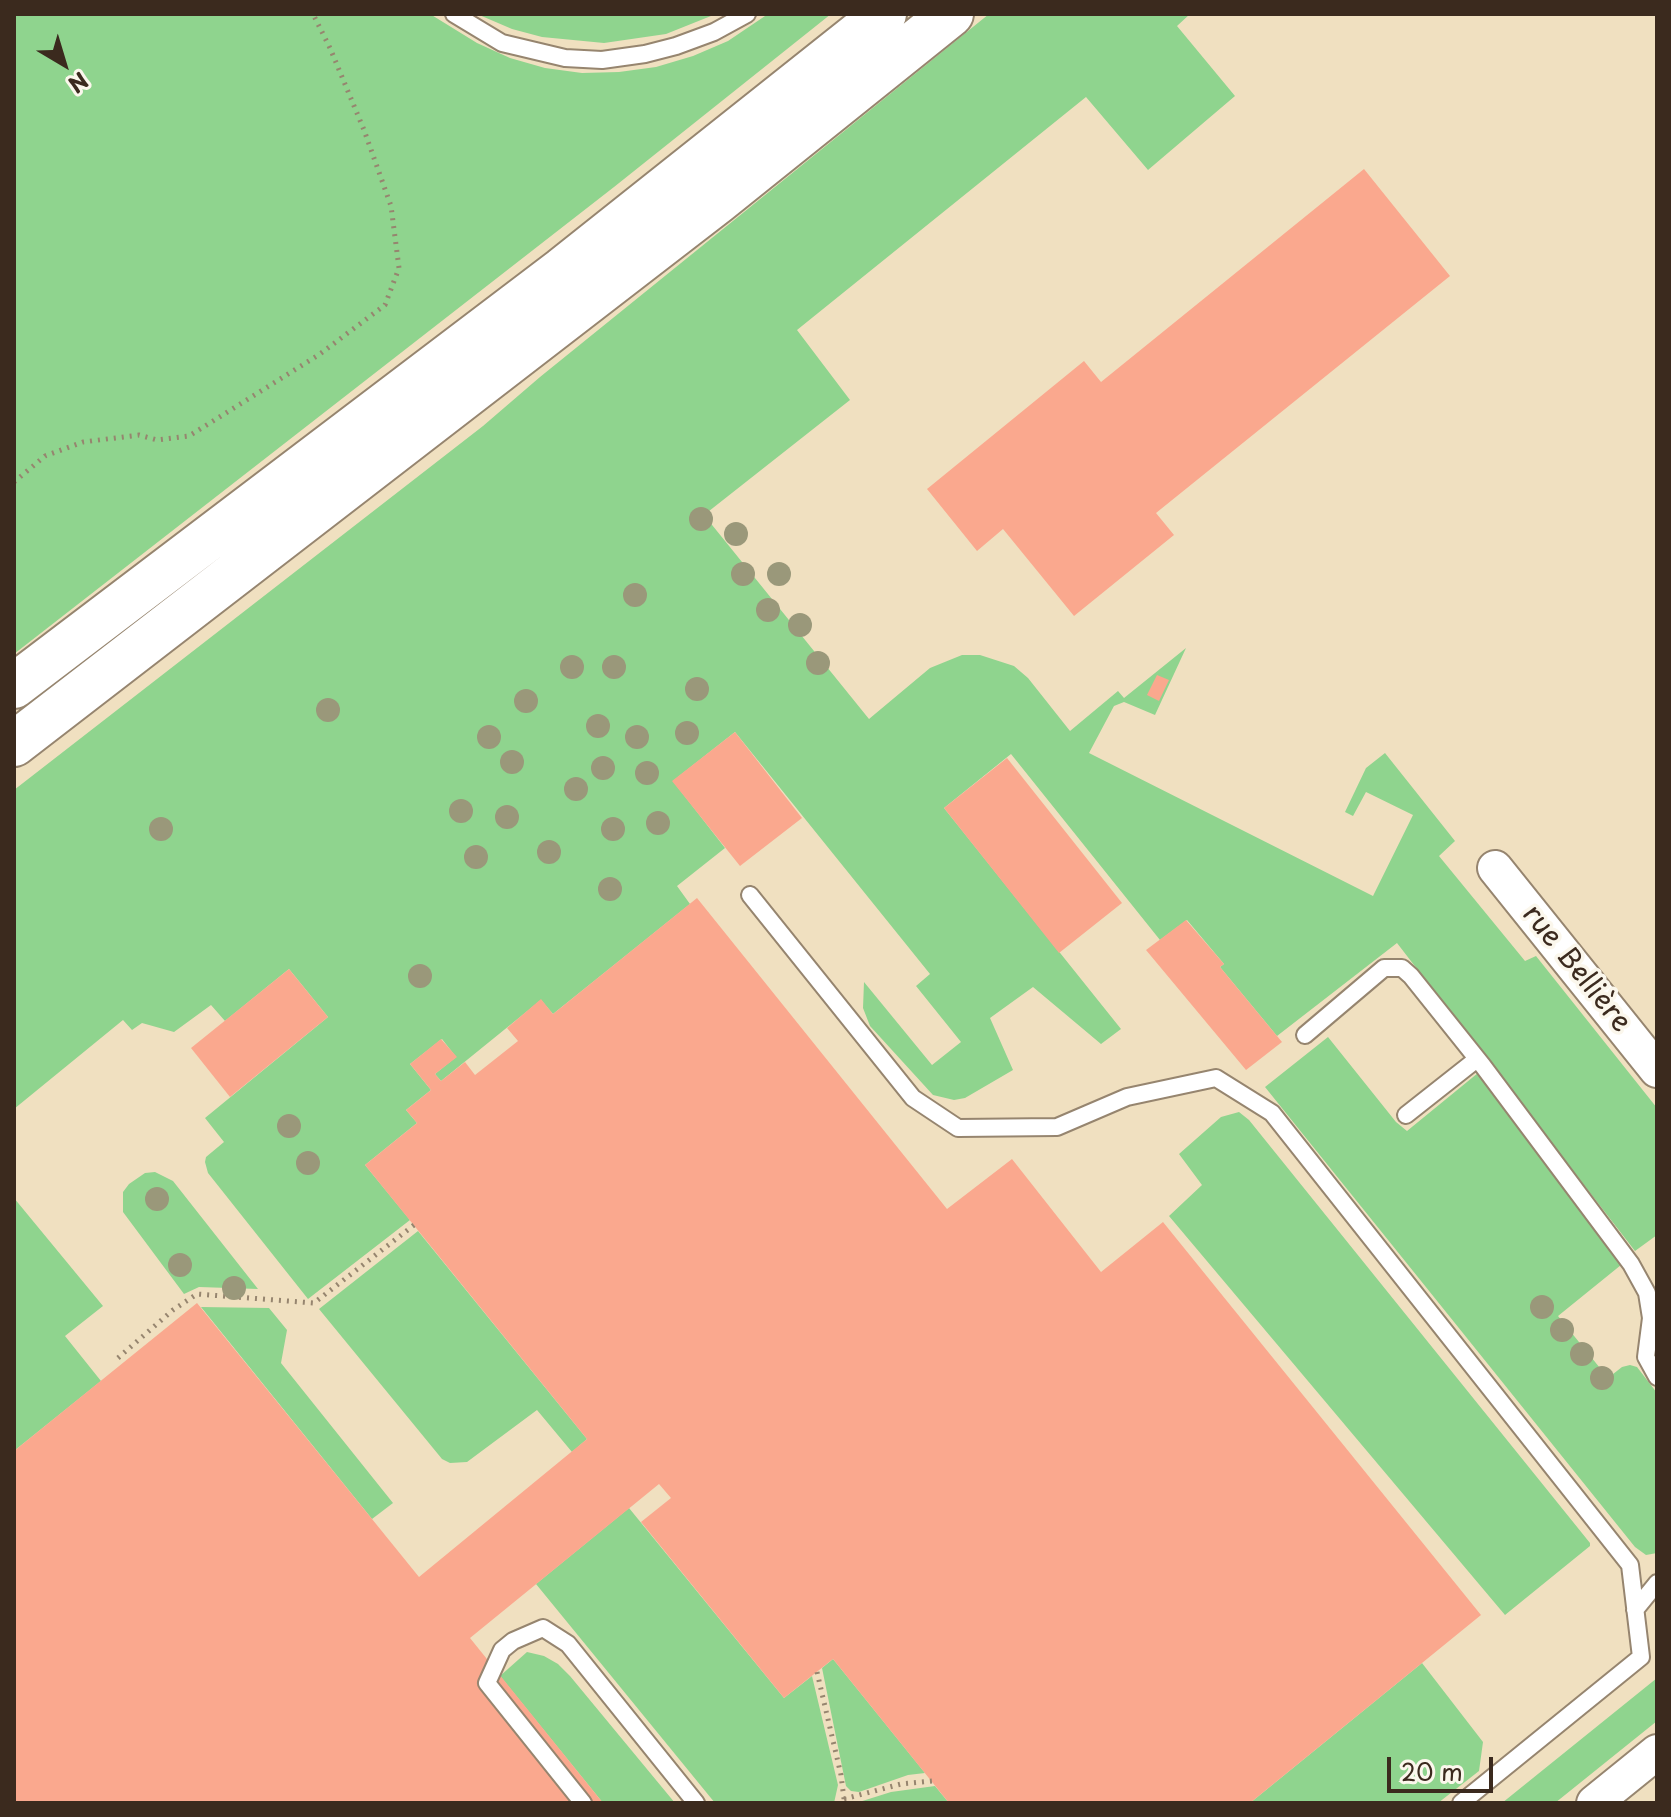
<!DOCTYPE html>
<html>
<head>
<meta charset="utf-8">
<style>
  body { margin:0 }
  #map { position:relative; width:1671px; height:1817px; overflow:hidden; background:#f0e0c0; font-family:"Playpen Sans",sans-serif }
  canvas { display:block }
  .frame { position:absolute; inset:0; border:16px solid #3b2a1e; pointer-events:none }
  .north { position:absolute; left:24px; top:24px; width:80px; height:80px; -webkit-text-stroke:6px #fbf7ec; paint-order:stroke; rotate:142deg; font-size:22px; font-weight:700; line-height:32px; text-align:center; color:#3b2a1e }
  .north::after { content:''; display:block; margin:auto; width:28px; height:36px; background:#3b2a1e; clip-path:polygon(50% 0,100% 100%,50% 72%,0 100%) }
  .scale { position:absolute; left:1387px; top:1757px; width:106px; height:36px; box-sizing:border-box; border:4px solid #3b2a1e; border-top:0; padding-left:10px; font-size:24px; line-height:28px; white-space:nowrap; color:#3b2a1e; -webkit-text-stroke:6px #fbf7ec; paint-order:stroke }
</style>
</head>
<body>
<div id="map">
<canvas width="1671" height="1817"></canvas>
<div class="frame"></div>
<div class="north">N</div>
<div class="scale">20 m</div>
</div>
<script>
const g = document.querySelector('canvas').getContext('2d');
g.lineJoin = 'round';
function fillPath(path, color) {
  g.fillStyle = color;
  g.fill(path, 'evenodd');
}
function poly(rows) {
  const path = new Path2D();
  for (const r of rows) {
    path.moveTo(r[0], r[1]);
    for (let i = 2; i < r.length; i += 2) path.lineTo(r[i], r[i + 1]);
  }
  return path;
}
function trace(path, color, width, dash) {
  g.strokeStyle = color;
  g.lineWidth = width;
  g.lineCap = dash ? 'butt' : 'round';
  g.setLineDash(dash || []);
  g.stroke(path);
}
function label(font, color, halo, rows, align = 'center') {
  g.font = font + ' "Playpen Sans",sans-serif';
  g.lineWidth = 7;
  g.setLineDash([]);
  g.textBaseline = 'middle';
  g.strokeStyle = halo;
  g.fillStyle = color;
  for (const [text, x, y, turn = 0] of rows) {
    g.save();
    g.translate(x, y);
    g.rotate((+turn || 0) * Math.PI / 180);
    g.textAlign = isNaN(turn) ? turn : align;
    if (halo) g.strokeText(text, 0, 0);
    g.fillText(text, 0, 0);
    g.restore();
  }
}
fillPath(poly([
  [14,14,430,14,477,43,510,58,545,68,582,73,619,72,656,67,693,56,728,41,768,14,831,14,614,187,14,654],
  [477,14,716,14,666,34,604,43,542,37,512,29],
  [989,14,1190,14,1177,26,1235,96,1148,170,1086,97,797,330,850,400,704,515,869,719,930,668,962,655,980,655,1014,666,1028,678,1070,731,1118,691,1124,698,1186,648,1155,715,1124,702,1114,706,1089,753,1373,896,1413,815,1366,792,1353,816,1345,812,1366,768,1385,753,1455,841,1439,856,1525,961,1536,956,1657,1108,1657,1235,1635,1251,1397,943,1277,1036,1220,967,1224,964,1187,920,1160,940,1011,754,944,808,1121,1029,1101,1044,1033,987,990,1018,1013,1070,965,1098,954,1100,933,1095,870,1026,863,1008,864,982,932,1065,961,1042,916,986,930,974,735,732,673,781,725,848,677,886,690,904,553,1014,541,1000,441,1081,435,1074,456,1057,442,1039,410,1064,431,1090,406,1110,417,1123,365,1165,410,1220,308,1299,208,1173,205,1162,206,1157,224,1142,205,1118,328,1017,289,969,225,1021,211,1005,174,1032,142,1023,132,1030,123,1020,14,1109,14,790,483,426,540,377],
  [1328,1037,1396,1122,1407,1131,1478,1073,1622,1261,1621,1265,1558,1316,1608,1378,1622,1367,1630,1365,1637,1367,1657,1393,1657,1553,1646,1555,1635,1547,1265,1087],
  [1239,1112,1249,1120,1590,1543,1590,1546,1505,1615,1169,1216,1202,1185,1179,1154,1221,1117],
  [155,1172,173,1181,258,1289,199,1287,184,1294,123,1212,123,1192,129,1184,145,1173],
  [14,1198,103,1306,65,1336,101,1381,14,1451],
  [418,1231,587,1439,572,1452,537,1410,467,1462,450,1463,442,1459,319,1309],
  [201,1307,269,1308,287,1330,281,1363,393,1503,372,1519],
  [629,1508,784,1698,812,1676,838,1785,834,1803,715,1803,536,1584],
  [527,1652,544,1656,558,1664,570,1676,675,1803,603,1803,500,1676],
  [833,1659,925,1773,908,1775,859,1792,851,1791,846,1786,822,1668],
  [1422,1663,1483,1742,1479,1771,1438,1803,1250,1803],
  [1657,1678,1657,1721,1555,1803,1502,1803],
  [935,1786,949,1803,856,1803,891,1792]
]), '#8fd48e');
fillPath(poly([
  [1364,169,1450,276,1156,513,1174,535,1074,616,1003,529,977,551,927,489,1084,361,1101,382],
  [1157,675,1169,680,1159,701,1147,695],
  [735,732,802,818,740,866,672,781],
  [1007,758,1122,903,1059,953,944,808],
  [697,898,947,1209,1012,1159,1101,1272,1163,1222,1481,1615,1250,1803,949,1803,833,1659,784,1698,641,1522,671,1498,659,1484,470,1638,603,1803,14,1803,14,1451,197,1303,419,1577,587,1439,365,1165,417,1123,406,1110,431,1090,410,1064,441,1039,457,1057,435,1074,441,1081,465,1062,475,1075,518,1041,507,1028,541,999,553,1014],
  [1186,920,1224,964,1220,967,1282,1042,1246,1070,1146,950],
  [289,969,328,1017,230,1097,191,1048]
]), '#faa88e');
const service = poly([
  [454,14,502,43,565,58,602,60,645,54,676,46,714,32,747,14],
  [750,895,913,1098,958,1128,1057,1127,1127,1097,1216,1078,1272,1113,1630,1565,1641,1657,1461,1803],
  [1305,1035,1384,968,1402,968,1411,976,1483,1066,1631,1264,1647,1293,1651,1318,1646,1357,1657,1377],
  [1406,1115,1477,1059],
  [1635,1610,1657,1583],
  [583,1803,487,1683,502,1650,513,1641,543,1628,568,1644,696,1803]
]);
const minor = poly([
  [1495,868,1657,1070],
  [1594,1803,1657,1752]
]);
const trunk = poly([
  [14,686,562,270,884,14],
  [14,744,718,201,951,14]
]);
trace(service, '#96856f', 20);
trace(minor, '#96856f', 38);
trace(trunk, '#96856f', 48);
trace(poly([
  [14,482,45,456,83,442,139,435,157,440,189,436,320,354,385,305,399,268,391,206,364,130,330,48,313,14],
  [118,1358,173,1310,197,1294,314,1303,414,1225],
  [817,1672,841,1775,844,1799,841,1803],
  [844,1799,901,1784,932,1781]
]), '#96856f', 5, [2, 6]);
trace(service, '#fff', 16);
trace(minor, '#fff', 34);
trace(trunk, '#fff', 44);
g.fillStyle = '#9a987a';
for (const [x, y] of [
  [701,519],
  [736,534],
  [743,574],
  [779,574],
  [635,595],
  [768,610],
  [800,625],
  [818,663],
  [572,667],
  [614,667],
  [697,689],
  [526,701],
  [328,710],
  [598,726],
  [687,733],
  [489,737],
  [637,737],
  [512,762],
  [603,768],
  [647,773],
  [576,789],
  [461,811],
  [507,817],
  [658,823],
  [161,829],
  [613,829],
  [549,852],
  [476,857],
  [610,889],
  [420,976],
  [289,1126],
  [308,1163],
  [157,1199],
  [180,1265],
  [234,1288],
  [1542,1307],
  [1562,1330],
  [1582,1354],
  [1602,1378]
]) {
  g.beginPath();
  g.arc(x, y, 12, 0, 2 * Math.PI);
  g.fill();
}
label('28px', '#3b2a1e', '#fbf7ec', [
  ["rue Bellière",1576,969,51]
]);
</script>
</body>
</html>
